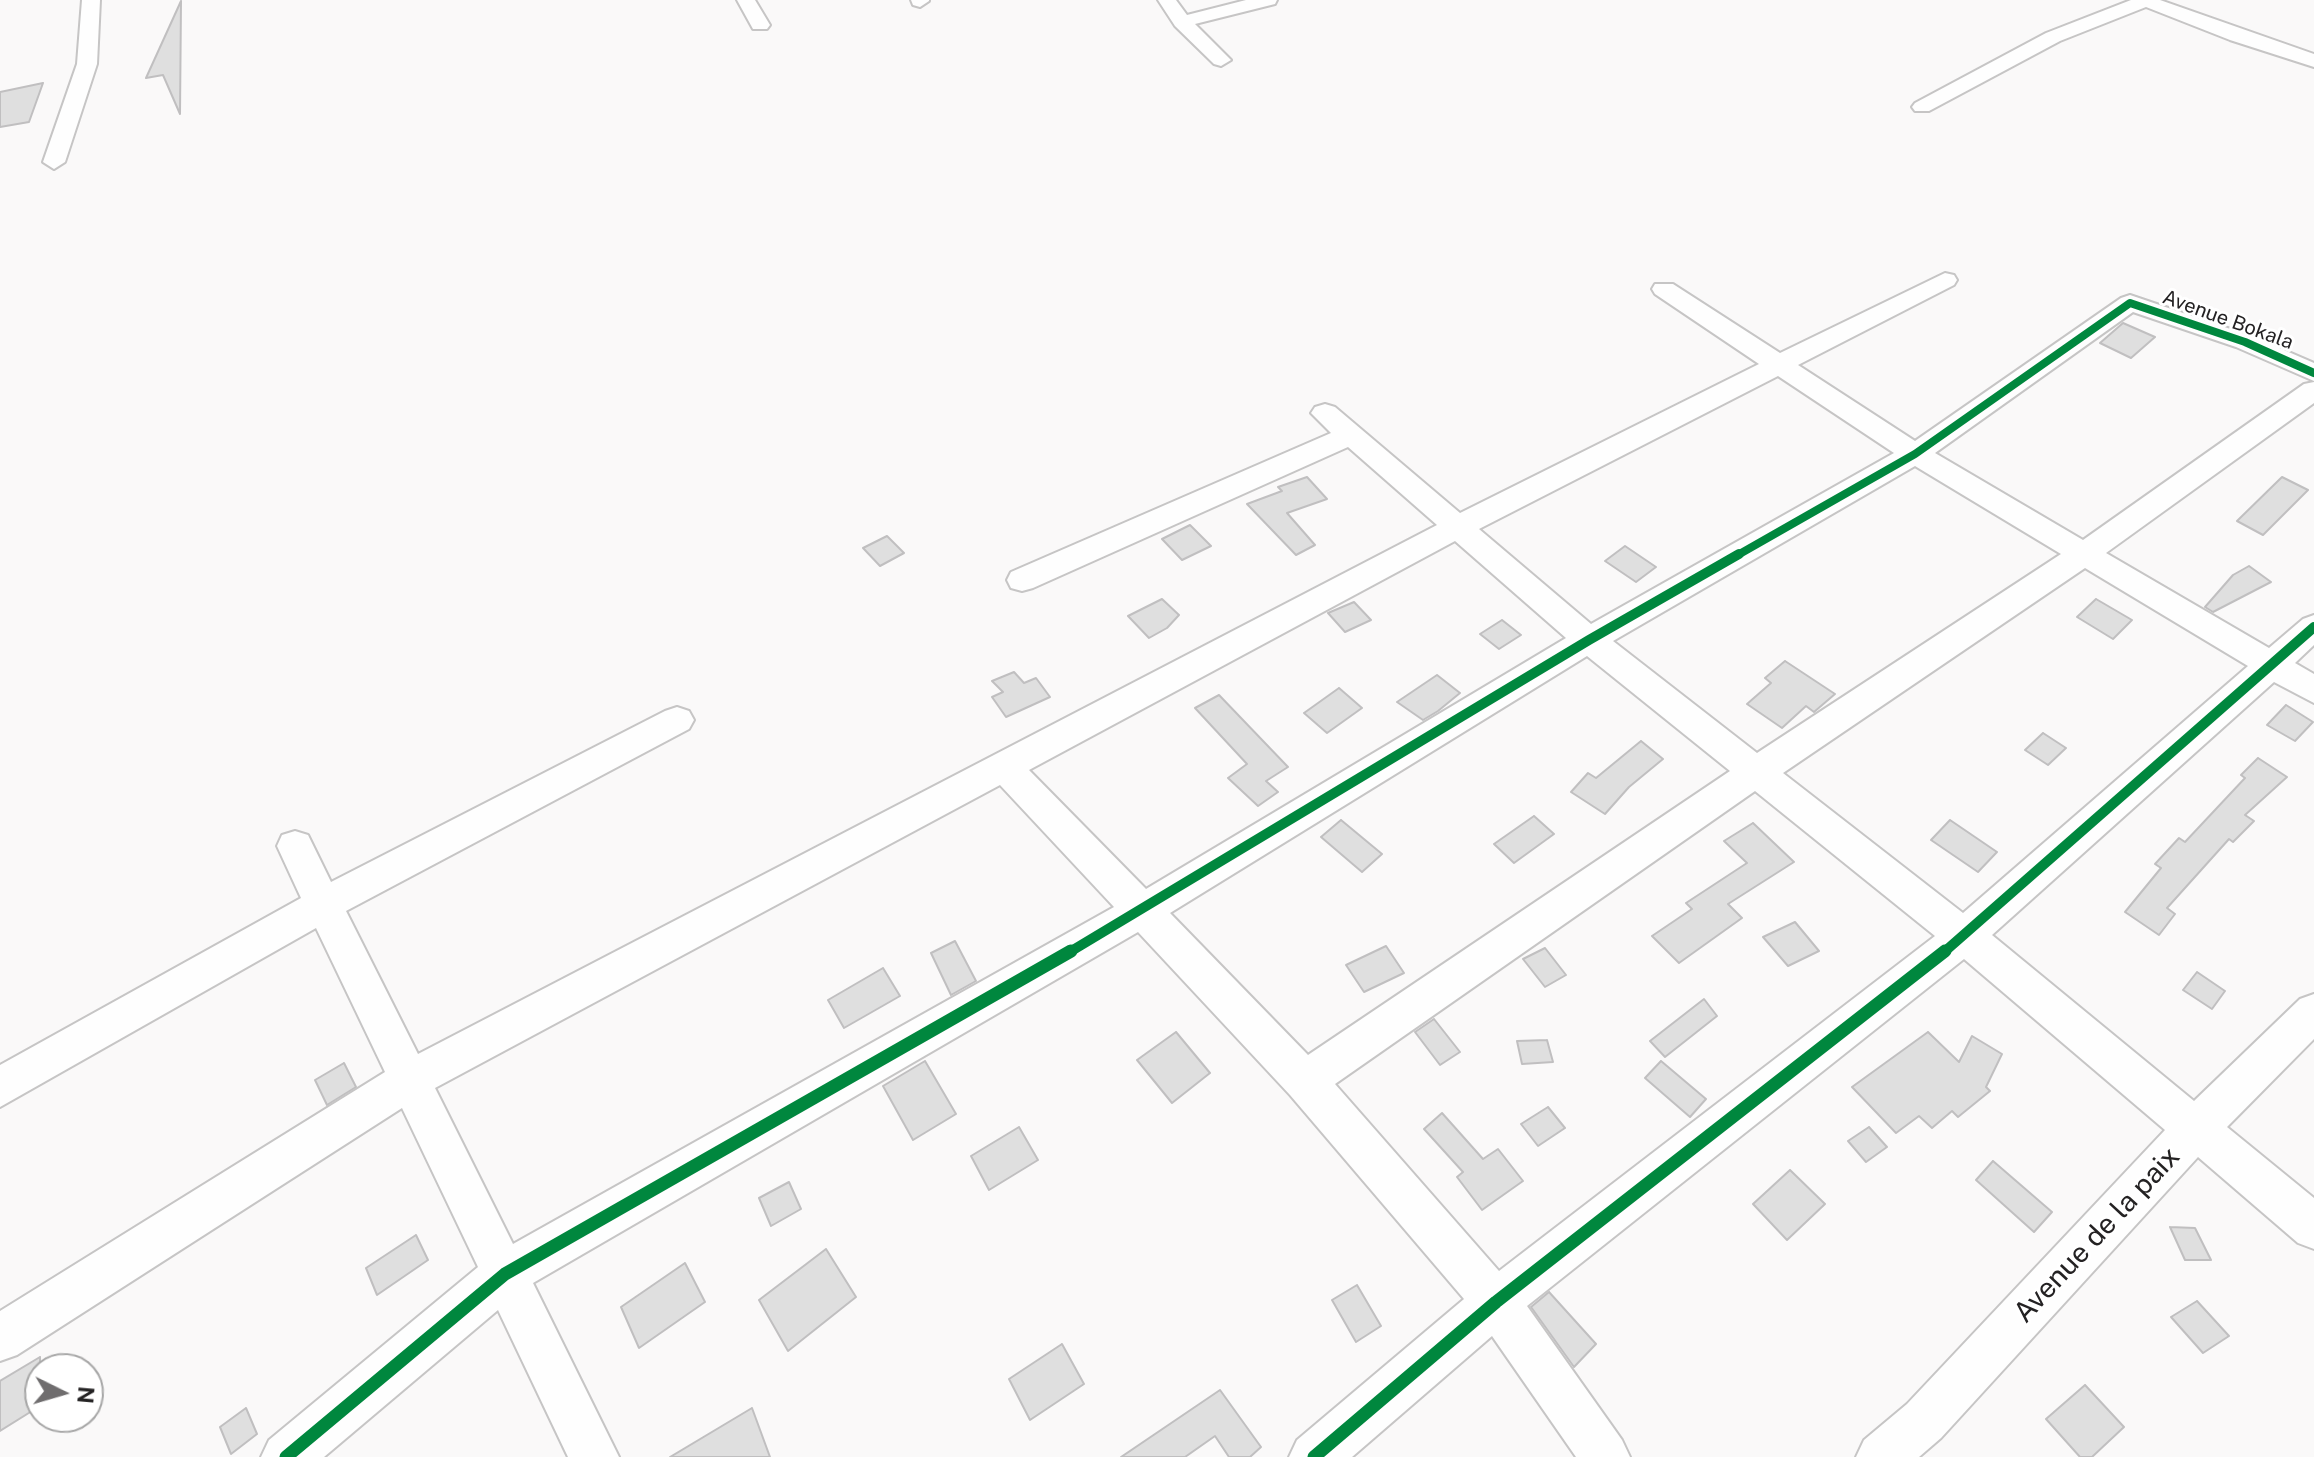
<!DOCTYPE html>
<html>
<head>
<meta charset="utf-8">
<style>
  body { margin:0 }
  #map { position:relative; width:2314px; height:1457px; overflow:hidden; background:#faf9f9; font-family:"Public Sans",sans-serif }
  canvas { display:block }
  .north { position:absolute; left:24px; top:1353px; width:80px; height:80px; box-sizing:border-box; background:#fff; border:2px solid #a7a7a7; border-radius:50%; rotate:95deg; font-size:22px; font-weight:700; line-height:32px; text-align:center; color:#242223 }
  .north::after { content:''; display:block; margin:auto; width:28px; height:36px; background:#6f6d6e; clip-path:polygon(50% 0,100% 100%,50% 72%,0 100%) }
</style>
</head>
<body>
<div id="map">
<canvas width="2314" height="1457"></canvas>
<div class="north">N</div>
</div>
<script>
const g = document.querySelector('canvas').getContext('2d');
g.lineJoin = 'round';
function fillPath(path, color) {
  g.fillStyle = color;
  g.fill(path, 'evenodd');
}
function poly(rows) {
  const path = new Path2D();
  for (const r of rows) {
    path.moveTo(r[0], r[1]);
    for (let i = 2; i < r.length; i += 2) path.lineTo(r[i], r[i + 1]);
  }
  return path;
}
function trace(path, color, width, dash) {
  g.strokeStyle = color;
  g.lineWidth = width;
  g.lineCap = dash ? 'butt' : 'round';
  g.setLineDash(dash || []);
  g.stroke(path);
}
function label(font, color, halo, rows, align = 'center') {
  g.font = font + ' "Public Sans",sans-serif';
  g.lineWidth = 6;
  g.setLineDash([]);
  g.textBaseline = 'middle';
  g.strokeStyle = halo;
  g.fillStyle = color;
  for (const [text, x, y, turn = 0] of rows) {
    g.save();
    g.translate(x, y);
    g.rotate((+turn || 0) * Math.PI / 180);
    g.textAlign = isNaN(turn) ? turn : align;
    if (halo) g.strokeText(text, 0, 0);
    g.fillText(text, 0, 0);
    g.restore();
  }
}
const building = poly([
  [181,1,180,114,163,75,146,78,181,1],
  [43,83,29,122,0,127,0,92,43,83],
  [2123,323,2155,337,2131,358,2100,343,2123,323],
  [1307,477,1327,499,1287,513,1315,545,1296,555,1247,504,1282,491,1278,487,1307,477],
  [2282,477,2308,490,2263,535,2237,521,2282,477],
  [1190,525,1211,546,1182,560,1162,539,1190,525],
  [887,536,904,553,880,566,863,548,887,536],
  [1625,546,1656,567,1636,582,1605,561,1625,546],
  [2249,566,2271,582,2213,612,2205,607,2233,575,2249,566],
  [1162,599,1179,615,1167,628,1149,638,1128,616,1162,599],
  [2096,599,2132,620,2113,639,2077,617,2096,599],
  [1354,602,1371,620,1345,632,1328,613,1354,602],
  [1502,620,1521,635,1499,649,1480,634,1502,620],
  [1785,661,1835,694,1814,712,1806,706,1782,728,1747,704,1771,683,1765,678,1785,661],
  [1014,672,1024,683,1036,678,1050,697,1006,717,992,697,1003,692,992,681,1014,672],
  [1437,675,1460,693,1438,711,1423,720,1397,702,1437,675],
  [1339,688,1362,708,1327,733,1304,713,1339,688],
  [1219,695,1288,767,1266,781,1278,792,1258,806,1228,778,1247,764,1195,708,1219,695],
  [2286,705,2313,722,2295,741,2267,725,2286,705],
  [2043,733,2066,748,2048,765,2025,750,2043,733],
  [1641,741,1663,759,1629,787,1605,814,1571,792,1588,773,1596,778,1641,741],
  [2258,758,2287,777,2245,815,2254,821,2233,842,2229,839,2167,908,2175,914,2159,935,2125,912,2161,868,2155,864,2179,838,2185,842,2245,778,2241,775,2258,758],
  [1534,816,1554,834,1514,863,1494,844,1534,816],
  [1341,820,1382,854,1362,872,1321,837,1341,820],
  [1950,820,1997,852,1978,872,1931,840,1950,820],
  [1753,823,1794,862,1728,904,1742,918,1679,963,1652,936,1692,909,1686,903,1747,863,1724,841,1753,823],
  [1795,922,1819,951,1788,966,1763,937,1795,922],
  [955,941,976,981,951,995,931,953,955,941],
  [1386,946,1404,973,1364,992,1346,965,1386,946],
  [1545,948,1566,975,1545,987,1523,959,1545,948],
  [883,968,900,996,844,1028,828,1000,883,968],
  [2197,972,2225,991,2212,1009,2183,990,2197,972],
  [1704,999,1717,1016,1665,1057,1650,1041,1704,999],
  [1434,1019,1460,1052,1440,1065,1415,1032,1434,1019],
  [1176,1032,1210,1073,1172,1103,1137,1060,1176,1032],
  [1928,1032,1959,1062,1972,1036,2002,1054,1986,1087,1990,1091,1958,1117,1952,1111,1932,1128,1919,1116,1896,1133,1852,1087,1928,1032],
  [1547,1040,1553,1062,1522,1064,1517,1041,1547,1040],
  [925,1061,956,1114,913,1140,883,1086,925,1061],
  [1661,1061,1706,1099,1690,1117,1645,1078,1661,1061],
  [344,1063,356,1087,327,1105,315,1080,344,1063],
  [1548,1107,1565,1128,1538,1146,1521,1124,1548,1107],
  [1442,1113,1483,1159,1498,1149,1523,1181,1482,1210,1457,1177,1463,1172,1424,1129,1442,1113],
  [1019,1127,1038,1160,989,1190,971,1156,1019,1127],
  [1869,1127,1887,1147,1866,1162,1848,1141,1869,1127],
  [1993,1161,2052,1212,2034,1232,1976,1180,1993,1161],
  [1790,1170,1825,1204,1787,1240,1753,1204,1790,1170],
  [789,1182,801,1209,771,1226,759,1198,789,1182],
  [2170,1227,2195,1228,2211,1260,2185,1260,2170,1227],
  [416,1235,428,1260,377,1295,366,1268,416,1235],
  [826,1249,856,1297,788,1351,759,1300,826,1249],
  [685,1263,705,1302,639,1348,621,1307,685,1263],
  [1357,1285,1381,1326,1356,1342,1332,1300,1357,1285],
  [1549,1292,1596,1344,1574,1367,1531,1307,1549,1292],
  [2197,1301,2229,1336,2203,1353,2171,1317,2197,1301],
  [1062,1344,1084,1384,1030,1420,1009,1379,1062,1344],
  [40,1357,40,1406,0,1431,0,1381,40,1357],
  [2085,1385,2124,1427,2092,1457,2080,1457,2046,1419,2085,1385],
  [1220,1390,1261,1447,1250,1457,1229,1457,1215,1436,1185,1457,1121,1457,1220,1390],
  [246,1408,257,1434,231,1454,220,1427,246,1408],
  [752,1408,770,1457,670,1457,752,1408]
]);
fillPath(building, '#dfdfdf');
trace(building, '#c0bfc0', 2);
const minor = poly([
  [82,0,100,0,97,64,65,162,54,169,43,162,77,64,82,0],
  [737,0,755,0,770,25,767,29,753,29,737,0],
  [911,0,929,0,929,1,920,7,913,5,911,0],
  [1158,0,1176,0,1187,15,1246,0,1277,0,1275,4,1195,24,1231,60,1221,66,1214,64,1175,26,1158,0],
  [2131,0,2160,0,2314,54,2314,67,2230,40,2146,7,2060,41,1929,111,1915,111,1912,107,1915,103,2046,33,2131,0],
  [1945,273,1954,275,1957,280,1954,285,1798,365,1915,441,2121,298,2130,295,2254,337,2314,363,2314,381,2236,347,2133,312,1935,453,2083,540,2304,384,2314,382,2314,403,2106,553,2269,648,2303,619,2314,615,2314,645,2295,663,2314,674,2314,703,2274,682,1992,935,2194,1101,2300,999,2314,994,2314,1039,2227,1127,2314,1198,2314,1249,2298,1243,2198,1157,1941,1438,1919,1457,1856,1457,1864,1440,1907,1404,2165,1130,1964,959,1527,1306,1622,1440,1630,1457,1576,1457,1492,1336,1352,1457,1289,1457,1297,1440,1464,1299,1290,1095,1138,932,533,1283,619,1457,568,1457,498,1310,324,1457,261,1457,269,1440,478,1267,402,1108,17,1355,0,1361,0,1311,385,1072,316,928,0,1107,0,1065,301,898,277,846,282,835,295,831,308,835,331,882,665,711,677,707,689,711,694,720,689,729,346,911,418,1054,1437,525,1348,447,1033,588,1022,591,1011,588,1007,580,1011,572,1331,433,1311,413,1315,407,1325,404,1335,407,1460,513,1759,364,1655,294,1652,289,1655,284,1673,284,1780,353,1945,273],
  [1778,376,1894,453,1591,624,1479,529,1778,376],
  [1915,466,2061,554,1757,753,1613,641,1915,466],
  [1455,541,1566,638,1146,889,1029,770,1455,541],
  [2085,568,2248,666,1963,913,1783,773,2085,568],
  [1587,656,1730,771,1308,1055,1170,913,1587,656],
  [1000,785,1114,907,513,1244,435,1088,1000,785],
  [1755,791,1935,936,1499,1271,1335,1084,1755,791]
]);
trace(minor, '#c6c5c5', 4);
fillPath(minor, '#fefefe');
trace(poly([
  [1736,556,1915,454,2130,303,2245,342,2314,373]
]), '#00873e', 8);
trace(poly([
  [1068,953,1589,640,1739,554],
  [1943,953,2314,627]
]), '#00873e', 10);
trace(poly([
  [286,1457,505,1274,1071,951],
  [1314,1457,1496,1302,1945,951]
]), '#00873e', 13);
label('20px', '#242223', '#fff', [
  ["Avenue Bokala",2228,320,20]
]);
label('28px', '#242223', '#fff', [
  ["Avenue de la paix",2097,1235,-47]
]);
</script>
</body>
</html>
